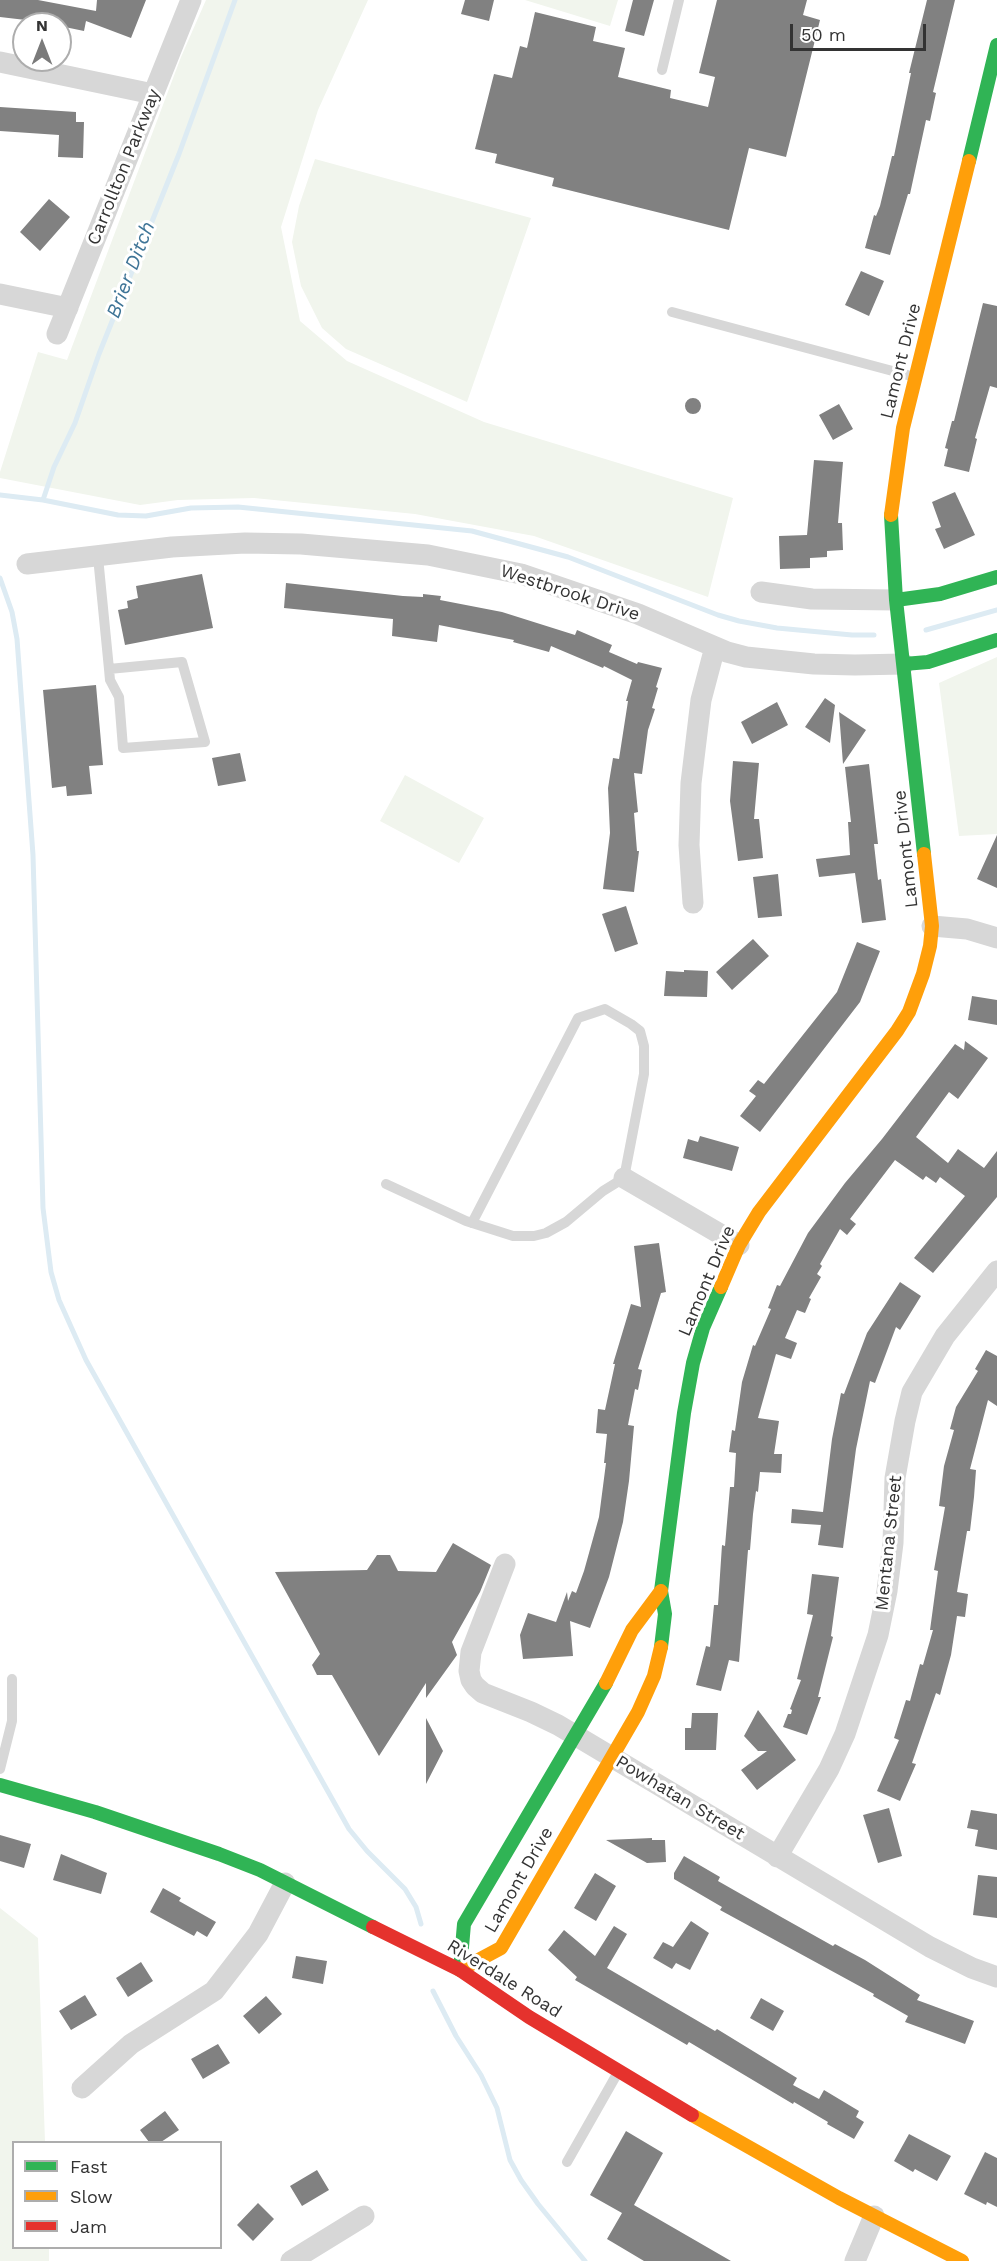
<!DOCTYPE html>
<html>
<head>
<meta charset="utf-8">
<style>
  body { margin:0 }
  #map { position:relative; width:997px; height:2261px; overflow:hidden; background:#fff; font-family:"Work Sans",sans-serif }
  canvas { display:block }
  .legend { position:absolute; left:12px; top:2141px; width:210px; height:108px; box-sizing:border-box; background:#fff; border:2px solid #adadad; margin:0; padding:8px 10px; list-style:none; font-size:18px; color:#333 }
  .legend li { display:flex; align-items:center; gap:12px; height:30px }
  .legend b { width:30px; border:2px solid #adadad }
  .north { position:absolute; left:12px; top:12px; width:60px; height:60px; box-sizing:border-box; background:#fff; border:2px solid #adadad; border-radius:50%; rotate:0deg; font-size:16px; font-weight:700; line-height:24px; text-align:center; color:#333 }
  .north::after { content:''; display:block; margin:auto; width:21px; height:27px; background:#7a7a7a; clip-path:polygon(50% 0,100% 100%,50% 72%,0 100%) }
  .scale { position:absolute; left:790px; top:24px; width:136px; height:27px; box-sizing:border-box; border:3px solid #333; border-top:0; padding-left:8px; font-size:18px; line-height:21px; white-space:nowrap; color:#333; -webkit-text-stroke:4px #fff; paint-order:stroke }
</style>
</head>
<body>
<div id="map">
<canvas width="997" height="2261"></canvas>
<ul class="legend">
<li><b style="height:8px;background:#30b455"></b>Fast</li>
<li><b style="height:8px;background:#ff9f0a"></b>Slow</li>
<li><b style="height:8px;background:#e5322d"></b>Jam</li>
</ul>
<div class="north">N</div>
<div class="scale">50 m</div>
</div>
<script>
const g = document.querySelector('canvas').getContext('2d');
g.lineJoin = 'round';
function fillPath(path, color) {
  g.fillStyle = color;
  g.fill(path, 'evenodd');
}
function poly(rows) {
  const path = new Path2D();
  for (const r of rows) {
    if (r.length === 3) {
      path.moveTo(r[0] + r[2], r[1]);
      path.arc(r[0], r[1], r[2], 0, 2 * Math.PI);
      continue;
    }
    path.moveTo(r[0], r[1]);
    for (let i = 2; i < r.length; i += 2) path.lineTo(r[i], r[i + 1]);
  }
  return path;
}
function trace(path, color, width, dash) {
  g.strokeStyle = color;
  g.lineWidth = width;
  g.lineCap = dash ? 'butt' : 'round';
  g.setLineDash(dash || []);
  g.stroke(path);
}
function label(font, color, halo, rows, align = 'center') {
  g.font = font + ' "Work Sans",sans-serif';
  g.lineWidth = 6;
  g.setLineDash([]);
  g.textBaseline = 'middle';
  g.strokeStyle = halo;
  g.fillStyle = color;
  for (const [text, x, y, turn = 0] of rows) {
    g.save();
    g.translate(x, y);
    g.rotate((+turn || 0) * Math.PI / 180);
    g.textAlign = isNaN(turn) ? turn : align;
    if (halo) g.strokeText(text, 0, 0);
    g.fillText(text, 0, 0);
    g.restore();
  }
}
fillPath(poly([
  [206,0,368,0,318,110,281,227,300,321,347,361,484,422,733,498,708,597,534,536,415,514,254,498,178,500,140,505,0,478,0,472,38,352,67,360,181,57],
  [525,0,618,0,610,26],
  [315,159,531,218,467,402,346,349,322,328,301,286,292,242,299,206],
  [997,657,997,834,959,836,939,683],
  [405,775,484,818,459,863,380,821],
  [0,1908,38,1938,45,2142,14,2142,14,2248,49,2248,49,2261,0,2261]
]), '#f1f5ed');
trace(poly([
  [0,495,43,500,54,467,75,423,99,354,179,154,235,0],
  [43,500,118,515,146,516,191,508,238,507,472,531,568,557,718,615,739,621,777,628,852,635,874,635],
  [0,578,12,612,17,639,33,855,43,1208,51,1272,59,1300,86,1360,349,1829,367,1851,405,1889,416,1907,421,1924],
  [926,630,997,610],
  [433,1991,456,2036,481,2075,497,2108,510,2160,521,2180,538,2204,585,2261]
]), '#ddebf3', 5);
fillPath(poly([
  [0,0,38,0,96,11,97,0,146,0,131,38,86,21,84,31,60,26,60,24,0,17],
  [465,0,494,0,489,21,461,14],
  [633,0,654,0,644,36,625,31],
  [717,0,807,0,803,15,820,20,786,157,749,148,729,230,552,186,554,178,495,163,497,154,475,149,494,74,512,78,520,46,527,48,535,12,596,27,593,41,625,48,618,77,671,90,670,98,708,107,715,77,699,73],
  [927,0,955,0,933,92,936,93,930,121,926,120,910,194,908,194,890,255,865,248,874,215,876,216,880,206,892,156,894,156,911,73,909,73],
  [0,107,76,112,76,122,84,122,83,158,58,157,59,135,0,131],
  [49,199,70,217,40,251,20,232],
  [861,271,884,281,869,316,845,305],
  [983,303,997,306,997,388,990,386,975,438,977,439,969,472,944,466,948,449,945,448,952,421,954,421],
  [693,406,8],
  [839,404,853,429,833,440,819,415],
  [814,460,843,462,838,523,842,523,843,550,827,551,827,557,810,558,810,568,780,569,779,536,807,535],
  [955,492,975,535,944,549,935,529,941,527,932,502],
  [202,574,213,628,125,645,118,610,128,608,127,601,138,598,136,586],
  [286,583,403,596,423,597,423,594,441,596,440,600,502,612,575,635,577,630,612,645,609,652,637,664,638,662,662,668,656,687,658,688,652,708,655,709,648,730,642,774,634,773,638,812,634,813,637,851,639,851,634,892,603,889,610,833,608,788,613,758,619,759,628,701,626,701,632,680,604,666,603,668,551,646,549,652,513,642,514,640,439,625,437,642,392,636,393,619,284,608],
  [96,685,103,765,89,766,92,794,67,796,66,786,52,788,43,690],
  [825,698,835,705,830,743,805,727],
  [777,702,788,725,752,744,741,722],
  [839,712,866,730,843,764],
  [240,753,246,781,218,786,212,758],
  [733,761,759,763,754,819,759,819,763,858,738,861,730,801],
  [869,764,878,844,874,844,878,880,881,879,886,920,862,923,855,873,819,877,816,859,850,855,848,822,851,822,845,767],
  [997,835,997,888,977,879],
  [778,874,782,916,758,918,753,877],
  [626,906,638,944,615,952,602,914],
  [753,939,769,956,732,990,716,972],
  [857,942,880,951,860,1002,760,1132,740,1116,756,1096,749,1091,758,1080,764,1084,837,992],
  [684,970,708,971,707,997,664,996,666,971,684,972],
  [972,996,997,1000,997,1025,968,1020],
  [965,1041,988,1058,958,1099,949,1092,916,1137,948,1163,958,1149,984,1168,997,1151,997,1197,933,1273,914,1258,965,1196,940,1177,936,1183,926,1176,923,1180,895,1160,850,1219,856,1224,847,1235,840,1229,820,1264,822,1266,817,1274,821,1277,809,1298,811,1299,805,1313,797,1310,785,1338,797,1343,791,1359,776,1354,758,1418,779,1421,774,1454,782,1454,781,1473,760,1472,758,1492,756,1491,753,1514,750,1550,748,1550,739,1662,729,1660,721,1691,696,1685,706,1646,710,1647,714,1605,718,1605,722,1545,725,1546,730,1487,734,1487,736,1453,729,1452,732,1430,735,1431,742,1382,753,1345,755,1346,771,1309,768,1308,777,1285,780,1286,808,1233,845,1183,882,1139,955,1044,964,1050],
  [700,1136,739,1147,732,1171,683,1158,688,1139,698,1142],
  [659,1243,666,1292,661,1293,638,1369,642,1370,638,1390,635,1389,628,1425,634,1426,629,1481,623,1522,609,1577,590,1628,570,1621,573,1656,523,1659,520,1635,528,1613,556,1622,567,1592,568,1601,572,1591,576,1593,584,1571,599,1517,606,1463,604,1463,607,1434,596,1433,598,1409,605,1410,615,1364,613,1364,631,1304,641,1307,634,1246],
  [900,1282,921,1296,900,1330,896,1327,875,1383,870,1381,856,1449,843,1548,818,1545,821,1525,791,1523,792,1509,823,1512,832,1439,841,1393,844,1394,867,1333],
  [986,1350,997,1356,997,1406,988,1400,970,1469,976,1470,974,1497,970,1531,967,1531,957,1592,968,1594,965,1617,957,1616,951,1655,940,1695,936,1693,912,1763,916,1764,900,1801,877,1791,899,1740,894,1738,906,1700,910,1701,920,1664,923,1665,933,1630,930,1630,938,1571,934,1570,945,1507,939,1506,944,1466,954,1430,950,1429,956,1407,978,1371,975,1369],
  [453,1543,491,1565,480,1592,452,1642,457,1655,426,1698,426,1683,379,1756,332,1675,317,1675,312,1665,320,1654,275,1572,367,1570,377,1555,390,1555,398,1571,436,1572],
  [812,1574,839,1577,831,1636,833,1637,818,1697,821,1697,807,1735,783,1727,788,1714,791,1714,792,1710,790,1709,801,1680,797,1679,813,1615,807,1614],
  [758,1710,796,1760,757,1790,741,1770,767,1751,758,1751,744,1736],
  [692,1713,718,1713,716,1750,685,1750,685,1728,691,1728],
  [426,1718,443,1751,426,1784],
  [889,1808,902,1856,878,1863,863,1815],
  [971,1810,997,1814,997,1850,975,1846,978,1830,967,1828],
  [0,1835,31,1844,24,1868,0,1861],
  [652,1838,652,1840,665,1840,666,1862,647,1863,606,1840],
  [61,1854,107,1873,101,1894,53,1880],
  [684,1856,720,1877,718,1881,783,1918,833,1946,835,1944,865,1960,920,1995,917,2000,974,2021,965,2044,905,2022,908,2016,873,1996,874,1994,720,1910,722,1907,674,1879,674,1873],
  [595,1873,616,1886,596,1921,574,1908],
  [978,1875,997,1877,997,1918,973,1915],
  [163,1888,181,1898,179,1901,216,1922,207,1937,197,1931,194,1936,150,1912],
  [691,1921,709,1933,690,1970,676,1963,672,1969,653,1958,663,1942,673,1947],
  [614,1926,627,1934,607,1968,715,2031,717,2029,797,2078,793,2085,819,2099,824,2090,859,2111,856,2117,864,2122,854,2139,827,2124,828,2122,794,2102,793,2104,689,2042,687,2045,575,1980,577,1977,548,1950,564,1930,595,1956],
  [296,1956,327,1961,323,1984,292,1978],
  [141,1962,153,1981,128,1997,116,1978],
  [85,1995,97,2015,71,2030,59,2011],
  [266,1996,282,2014,259,2034,243,2016],
  [761,1998,784,2011,773,2031,750,2018],
  [218,2044,230,2063,203,2079,191,2059],
  [165,2111,179,2130,161,2142,149,2142,140,2130],
  [626,2131,663,2153,634,2205,731,2261,644,2261,607,2239,622,2213,590,2195],
  [909,2134,951,2156,937,2181,915,2169,913,2172,894,2161],
  [985,2152,997,2158,997,2207,987,2202,986,2205,964,2194],
  [317,2170,329,2190,302,2206,290,2186],
  [258,2203,274,2219,253,2241,237,2225]
]), '#818181');
trace(poly([
  [662,70,679,0],
  [672,312,915,377],
  [98,557,109,669,110,680,119,697,123,748,205,742,182,662,109,669],
  [386,1184,466,1221,513,1236,534,1236,546,1233,566,1222,603,1191,624,1178,644,1074,644,1046,640,1031,631,1024,605,1009,578,1018,472,1223],
  [0,1769,12,1721,12,1679],
  [567,2162,617,2074]
]), '#d7d7d7', 10);
trace(poly([
  [0,62,153,94],
  [0,294,68,308],
  [57,334,191,0],
  [27,564,172,547,245,543,301,544,428,555,521,574,638,614,727,652,746,657,814,664,855,665,904,664],
  [761,592,812,599,896,600],
  [693,903,689,845,691,783,701,700,715,647],
  [932,926,967,929,997,938],
  [624,1178,739,1245],
  [505,1564,471,1652,469,1671,471,1680,475,1686,483,1693,531,1712,558,1725,930,1947,972,1968,997,1977],
  [777,1857,829,1769,845,1734,878,1635,887,1591,893,1543,895,1478,905,1421,912,1392,945,1336,997,1271],
  [82,2088,131,2044,214,1991,258,1934,285,1883],
  [291,2261,364,2216],
  [855,2261,874,2216]
]), '#d7d7d7', 21);
trace(poly([
  [969,161,997,45],
  [891,515,896,600,924,854],
  [896,600,940,594,997,577],
  [904,664,928,662,997,640],
  [661,1647,665,1614,661,1591,684,1413,693,1363,703,1328,721,1287],
  [0,1785,95,1812,219,1854,260,1870,373,1927],
  [460,1970,464,1924,606,1683]
]), '#30b455', 14);
trace(poly([
  [891,515,903,428,969,161],
  [721,1287,739,1245,759,1212,897,1031,909,1012,923,974,930,946,932,926,924,854],
  [606,1683,632,1630,661,1591],
  [460,1970,501,1948,638,1712,654,1676,661,1647],
  [692,2115,839,2198,962,2261]
]), '#ff9f0a', 14);
trace(poly([
  [373,1927,460,1970,529,2017,692,2115]
]), '#e5322d', 14);
label('18px', '#333', '#fff', [
  ["Carrollton Parkway",124,167,-68],
  ["Lamont Drive",901,361,-76],
  ["Westbrook Drive",570,593,18],
  ["Lamont Drive",906,849,-96],
  ["Lamont Drive",707,1281,-67],
  ["Mentana Street",889,1543,-84],
  ["Powhatan Street",680,1798,31],
  ["Lamont Drive",519,1880,-60],
  ["Riverdale Road",504,1979,32]
]);
label('italic 20px', '#3f7597', '#fff', [
  ["Brier Ditch",131,270,-69]
]);
</script>
</body>
</html>
